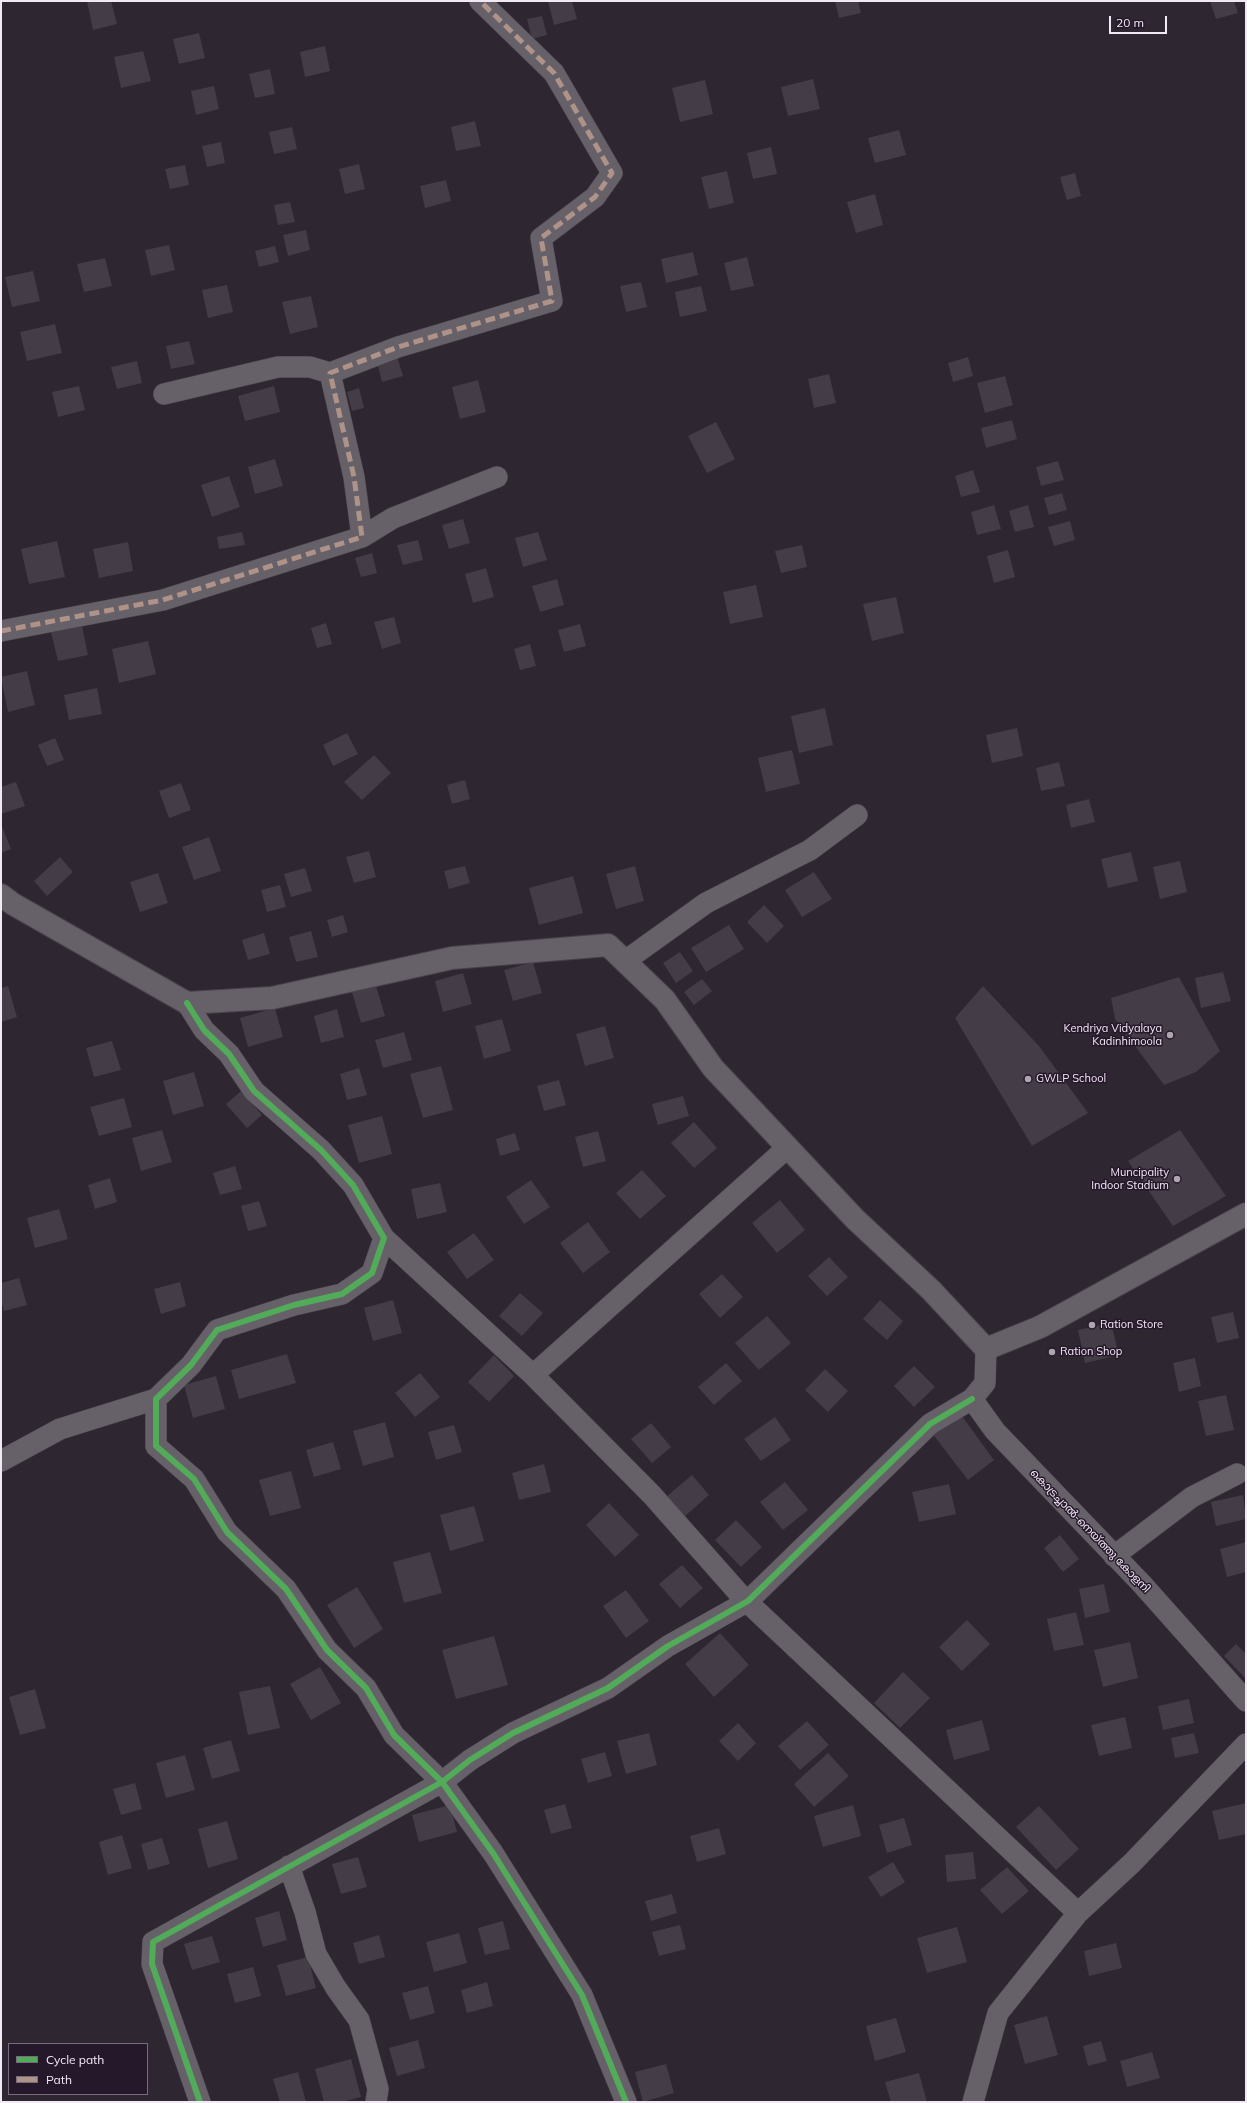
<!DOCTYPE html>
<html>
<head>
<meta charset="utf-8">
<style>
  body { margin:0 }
  #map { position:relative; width:1247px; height:2103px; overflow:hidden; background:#2e2631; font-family:Mulish,sans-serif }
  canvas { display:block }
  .frame { position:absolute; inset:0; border:2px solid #f3e9f6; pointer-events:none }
  .legend { position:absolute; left:8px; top:2043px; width:140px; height:52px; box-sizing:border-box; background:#26182b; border:1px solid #786c7c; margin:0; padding:5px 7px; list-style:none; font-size:12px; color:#f3e9f6 }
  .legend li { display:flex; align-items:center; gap:8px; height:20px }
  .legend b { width:20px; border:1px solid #786c7c }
  .scale { position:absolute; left:1109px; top:16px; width:58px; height:18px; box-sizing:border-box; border:2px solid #f3e9f6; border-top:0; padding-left:5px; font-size:12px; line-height:14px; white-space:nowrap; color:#f3e9f6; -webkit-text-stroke:3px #26182b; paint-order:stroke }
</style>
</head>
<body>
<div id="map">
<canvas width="1247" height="2103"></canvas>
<div class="frame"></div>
<ul class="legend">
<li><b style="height:5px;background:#51ab58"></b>Cycle path</li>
<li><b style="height:5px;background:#af9288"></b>Path</li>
</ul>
<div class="scale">20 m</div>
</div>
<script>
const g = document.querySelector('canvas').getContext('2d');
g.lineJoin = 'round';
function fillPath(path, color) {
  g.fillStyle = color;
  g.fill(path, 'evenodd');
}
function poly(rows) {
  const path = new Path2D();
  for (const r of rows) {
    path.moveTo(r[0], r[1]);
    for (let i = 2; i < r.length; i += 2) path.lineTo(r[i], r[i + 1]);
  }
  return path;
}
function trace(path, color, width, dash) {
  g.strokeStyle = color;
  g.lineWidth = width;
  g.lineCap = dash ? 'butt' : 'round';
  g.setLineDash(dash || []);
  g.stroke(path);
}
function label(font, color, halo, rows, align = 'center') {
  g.font = font + ' Mulish,"Noto Sans Malayalam",sans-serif';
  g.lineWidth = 3;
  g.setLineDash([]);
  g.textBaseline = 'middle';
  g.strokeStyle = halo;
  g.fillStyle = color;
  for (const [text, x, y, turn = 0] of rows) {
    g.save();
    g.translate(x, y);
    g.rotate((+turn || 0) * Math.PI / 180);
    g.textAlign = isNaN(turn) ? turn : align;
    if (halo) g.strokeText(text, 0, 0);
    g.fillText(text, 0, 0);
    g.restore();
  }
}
fillPath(poly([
  [87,1,111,1,117,24,93,30],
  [548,1,572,1,577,19,554,25],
  [835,1,858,1,861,13,839,18],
  [1210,1,1234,1,1238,13,1216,19],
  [542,16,547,35,532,39,527,19],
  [199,33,205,58,179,64,173,39],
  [325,46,330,71,305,77,300,52],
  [143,51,151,81,121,88,114,57],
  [270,69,275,94,255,98,249,74],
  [813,79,820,109,788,116,781,87],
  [705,80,713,114,680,122,672,88],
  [214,86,219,109,196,115,191,91],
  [475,121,481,146,456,151,451,127],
  [292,127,297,149,274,154,269,132],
  [899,130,906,155,875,163,868,138],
  [221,142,225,163,207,167,202,146],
  [771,147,777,174,753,179,747,153],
  [359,164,365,189,345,194,339,169],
  [185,165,189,185,170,189,165,169],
  [727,171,734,203,709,209,701,177],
  [1075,173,1081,196,1067,200,1060,177],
  [446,180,451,201,425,208,420,186],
  [875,194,883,225,856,233,847,202],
  [290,202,295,222,278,225,274,205],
  [306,230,310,250,288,256,283,235],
  [169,245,175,270,151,276,145,250],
  [275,246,279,262,259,267,255,251],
  [693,252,698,275,666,283,661,259],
  [747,257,754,286,731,291,724,263],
  [105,258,112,286,84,292,77,264],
  [33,271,40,301,12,307,5,277],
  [641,282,647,307,626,312,620,286],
  [227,285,233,312,208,318,202,290],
  [701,286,707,311,680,317,675,292],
  [311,296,318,327,290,334,282,302],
  [55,324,62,353,27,361,20,332],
  [189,341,195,364,171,369,166,346],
  [397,356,403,376,382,382,377,362],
  [968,357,973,376,953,382,948,363],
  [137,361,142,383,117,389,111,367],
  [829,374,836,403,814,408,808,379],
  [1005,376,1013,405,985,413,977,383],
  [478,380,486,412,460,419,452,387],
  [79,386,85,410,58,417,52,392],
  [274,386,280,412,245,421,238,396],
  [359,388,364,408,352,411,347,392],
  [1012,420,1017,439,986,448,981,428],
  [716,422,735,459,707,473,688,436],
  [275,459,283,486,255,494,248,467],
  [1058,461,1064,480,1041,486,1036,467],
  [973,470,980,492,961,497,955,476],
  [229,476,240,507,212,517,201,485],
  [1062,493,1067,510,1049,515,1044,498],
  [994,505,1001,529,977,535,971,512],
  [1028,505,1034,527,1015,532,1009,511],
  [463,519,470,543,449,549,442,525],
  [1070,521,1075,540,1054,546,1048,527],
  [242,532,245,545,219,549,217,537],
  [538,532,547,560,523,567,515,538],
  [418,540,423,560,403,565,397,545],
  [57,541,65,577,29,584,21,549],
  [128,542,133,571,99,578,93,549],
  [802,545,807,567,781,573,775,551],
  [1008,550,1015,577,994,583,987,556],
  [372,553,377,573,361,577,355,558],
  [486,568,494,597,473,603,465,574],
  [557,579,564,605,540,612,532,586],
  [756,585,763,617,730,624,723,592],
  [896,597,904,633,872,641,863,604],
  [394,617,401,643,382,649,374,622],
  [326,623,332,644,317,648,311,628],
  [580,624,586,646,564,652,558,630],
  [82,626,88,655,58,661,51,632],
  [148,641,156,674,119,683,112,649],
  [530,644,536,666,520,670,514,649],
  [27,671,35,705,8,712,1,677],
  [97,688,102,714,69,720,64,695],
  [825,708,833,745,799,753,791,716],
  [1017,728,1023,756,992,763,986,735],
  [347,733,358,754,333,766,323,745],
  [55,738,64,760,47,766,38,745],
  [792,750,800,784,766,792,758,758],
  [374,755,391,773,362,800,344,782],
  [1059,762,1065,786,1041,791,1036,768],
  [465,780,470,799,452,804,447,785],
  [16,782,25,806,1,814,1,787],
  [181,783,191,810,169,818,159,791],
  [1089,799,1095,822,1071,828,1066,805],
  [1,824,11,849,1,853],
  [209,837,221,871,194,880,182,847],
  [369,851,376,877,354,883,346,857],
  [1131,852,1138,881,1108,888,1101,859],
  [60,857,73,872,47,896,34,881],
  [1180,861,1187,892,1160,899,1153,867],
  [465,866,470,883,449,889,444,871],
  [635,866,644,901,616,909,606,874],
  [305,868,312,891,291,897,284,874],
  [814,872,832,899,802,917,785,890],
  [158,873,168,903,140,912,130,882],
  [573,876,583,913,539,925,529,888],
  [280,885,286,907,267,912,261,890],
  [764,905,784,926,767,943,747,922],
  [343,915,348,932,332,937,327,920],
  [729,925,744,949,706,972,691,948],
  [311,931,318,957,296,962,289,937],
  [264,933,270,954,248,960,242,940],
  [680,952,693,971,676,983,663,963],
  [533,962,542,993,513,1001,504,970],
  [1223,972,1231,1001,1201,1008,1195,978],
  [463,973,472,1004,443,1012,435,981],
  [1179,977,1220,1051,1196,1072,1164,1085,1115,1019,1111,998],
  [702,979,712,991,694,1005,684,992],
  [8,986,17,1017,1,1022,1,988],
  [376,986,385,1016,361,1023,352,992],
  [983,986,1039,1046,1088,1113,1032,1146,955,1018],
  [275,1008,283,1037,248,1047,240,1018],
  [337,1009,344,1037,321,1043,314,1016],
  [502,1019,511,1051,484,1059,475,1026],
  [605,1026,614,1058,585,1066,576,1034],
  [404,1032,412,1060,383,1068,375,1040],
  [112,1041,121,1070,94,1077,86,1048],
  [441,1066,453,1110,423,1118,410,1074],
  [359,1068,367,1095,347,1100,340,1074],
  [194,1072,204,1106,173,1115,163,1081],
  [559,1080,566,1105,544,1111,537,1086],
  [241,1091,262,1115,247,1128,226,1104],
  [683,1096,689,1116,658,1125,652,1104],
  [124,1098,132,1127,99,1136,90,1107],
  [382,1116,392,1154,359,1163,348,1125],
  [694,1122,717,1148,694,1168,671,1143],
  [162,1130,172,1162,141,1171,132,1138],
  [1180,1130,1226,1196,1173,1226,1128,1161],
  [598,1131,606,1161,583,1167,575,1137],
  [515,1133,520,1150,500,1156,496,1139],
  [235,1166,242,1189,220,1195,213,1173],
  [642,1170,666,1196,640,1219,616,1193],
  [110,1178,117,1202,95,1209,88,1185],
  [531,1180,550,1207,524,1224,506,1197],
  [440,1183,447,1212,417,1219,411,1189],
  [780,1200,805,1230,777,1253,752,1223],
  [259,1201,267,1226,248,1231,241,1206],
  [59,1209,68,1239,35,1248,27,1218],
  [588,1222,610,1252,583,1273,560,1243],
  [474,1233,494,1260,467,1279,447,1252],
  [829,1257,848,1277,827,1296,808,1276],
  [722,1274,743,1297,720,1318,699,1294],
  [19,1278,27,1305,4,1311,1,1300,1,1283],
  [180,1282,186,1306,161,1314,154,1289],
  [520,1293,543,1313,522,1336,499,1316],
  [393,1300,402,1333,373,1341,364,1308],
  [880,1300,903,1321,887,1340,863,1319],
  [1233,1312,1239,1338,1217,1343,1211,1317],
  [767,1316,791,1343,759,1370,735,1343],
  [1111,1323,1119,1355,1085,1363,1078,1330],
  [287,1354,296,1383,239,1399,231,1370],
  [494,1355,514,1376,489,1402,468,1382],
  [1195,1358,1201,1386,1179,1392,1173,1363],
  [726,1363,742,1381,714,1405,698,1387],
  [914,1366,935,1387,914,1407,894,1386],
  [825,1369,848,1391,828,1412,805,1390],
  [420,1373,440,1397,415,1417,395,1393],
  [216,1376,225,1409,193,1418,184,1385],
  [1226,1395,1234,1430,1206,1436,1198,1401],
  [959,1412,994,1460,968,1480,932,1433],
  [775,1417,791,1440,761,1461,744,1439],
  [385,1422,394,1457,363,1466,353,1431],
  [651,1423,671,1447,652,1463,631,1439],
  [454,1425,462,1452,436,1460,428,1432],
  [333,1442,341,1469,314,1477,306,1450],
  [544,1464,551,1492,519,1500,512,1473],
  [291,1471,301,1508,270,1516,259,1480],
  [692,1475,709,1495,684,1517,666,1497],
  [785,1482,808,1510,783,1530,760,1502],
  [949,1484,956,1514,919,1522,912,1492],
  [1243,1495,1246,1519,1216,1526,1211,1502],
  [609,1503,639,1535,615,1557,586,1525],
  [474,1506,484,1541,450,1551,440,1515],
  [736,1520,762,1547,741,1567,715,1540],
  [1060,1535,1079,1559,1063,1572,1044,1548],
  [1246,1542,1246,1572,1227,1577,1220,1549],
  [430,1552,442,1593,404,1603,393,1562],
  [682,1565,703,1588,680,1608,659,1584],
  [1104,1584,1110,1612,1085,1618,1079,1589],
  [357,1587,383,1629,354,1648,327,1605],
  [626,1590,649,1621,626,1638,603,1606],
  [1076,1612,1084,1645,1054,1651,1047,1619],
  [967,1620,990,1644,962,1671,939,1647],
  [720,1633,749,1665,714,1697,685,1664],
  [494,1636,508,1685,456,1699,442,1650],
  [1130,1642,1138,1678,1103,1687,1094,1650],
  [1236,1644,1246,1654,1246,1679,1224,1656],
  [320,1667,341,1703,311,1720,290,1684],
  [903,1672,930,1698,900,1728,874,1703],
  [270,1686,280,1728,248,1735,239,1692],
  [35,1689,46,1728,20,1735,9,1697],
  [1189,1699,1194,1723,1163,1730,1158,1706],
  [1125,1717,1132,1748,1099,1756,1091,1725],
  [982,1720,990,1750,954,1760,946,1730],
  [807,1721,829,1745,800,1770,778,1746],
  [738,1723,756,1743,738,1761,719,1741],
  [649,1733,657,1765,626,1774,617,1741],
  [1194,1733,1199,1753,1175,1758,1171,1738],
  [231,1740,240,1771,212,1779,203,1748],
  [605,1752,612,1776,588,1783,581,1759],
  [828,1753,849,1776,814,1807,794,1784],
  [185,1755,195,1790,166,1798,156,1763],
  [135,1783,142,1809,121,1815,113,1789],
  [1246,1803,1246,1834,1219,1840,1212,1811],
  [565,1804,572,1828,551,1834,544,1810],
  [450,1805,457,1832,419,1842,412,1815],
  [853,1805,861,1836,823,1847,814,1816],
  [1039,1806,1079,1849,1056,1870,1016,1827],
  [904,1818,912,1845,887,1853,879,1825],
  [227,1821,238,1859,208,1868,198,1829],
  [719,1828,726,1854,697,1862,690,1836],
  [122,1835,132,1868,108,1875,99,1842],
  [162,1838,170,1864,148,1870,141,1844],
  [973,1852,976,1879,947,1882,945,1855],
  [358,1857,367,1887,341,1894,332,1864],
  [893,1862,905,1882,881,1897,868,1877],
  [1007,1867,1029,1891,1002,1914,980,1890],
  [672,1894,677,1913,651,1921,645,1901],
  [279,1911,287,1940,263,1947,255,1918],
  [503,1921,510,1949,485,1955,478,1928],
  [680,1925,686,1949,659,1956,652,1932],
  [957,1927,967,1962,927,1973,917,1938],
  [459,1933,467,1963,434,1972,426,1942],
  [379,1935,385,1957,359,1964,353,1943],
  [212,1936,220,1962,192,1970,184,1944],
  [1116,1943,1122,1968,1089,1976,1084,1951],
  [308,1957,316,1988,286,1996,277,1965],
  [253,1967,261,1996,235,2003,227,1974],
  [487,1982,493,2006,467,2013,461,1990],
  [428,1986,435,2013,410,2020,402,1993],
  [1047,2016,1058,2055,1025,2064,1014,2025],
  [896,2018,906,2052,875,2061,866,2026],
  [418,2040,425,2068,397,2076,389,2048],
  [1101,2041,1107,2061,1088,2066,1083,2046],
  [1152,2052,1160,2078,1127,2087,1120,2061],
  [351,2059,361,2097,342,2102,324,2102,315,2069],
  [666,2064,674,2093,643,2102,635,2072],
  [298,2072,306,2102,280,2102,273,2079],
  [919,2073,927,2102,891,2102,885,2082]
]), '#443c47');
const minor = poly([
  [164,394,278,367,310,367,330,373],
  [362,537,393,518,497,477],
  [1,631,163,600,362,537,354,477,330,373,398,347,552,301,541,238,595,197,612,173,554,73,480,1],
  [625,961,706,903,810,850,857,815],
  [187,1003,204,1030,229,1054,254,1091,321,1150,353,1185,384,1238,372,1273,342,1294,294,1305,217,1330,191,1365,156,1399,156,1446,194,1479,227,1532,286,1589,327,1650,366,1688,394,1735,442,1782,493,1853,582,1995,626,2102],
  [384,1238,533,1375,652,1495,743,1598,1078,1913],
  [986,1349,985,1383,972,1399,995,1431,1141,1583,1246,1701],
  [533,1375,788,1147],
  [1,1461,60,1429,156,1399],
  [1114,1556,1192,1497,1237,1474],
  [289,1866,305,1912,316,1954,336,1988,359,2020,378,2089,376,2102],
  [200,2102,152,1964,153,1942,442,1782,470,1760,513,1733,608,1688,668,1646,748,1601,930,1424,972,1399],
  [973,2102,998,2013,1078,1913,1132,1863,1246,1744]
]);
const secondary = poly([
  [1,895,13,904,187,1003,272,998,452,958,608,945,665,1000,713,1068,855,1219,931,1290,986,1349,1040,1327,1246,1214]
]);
trace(minor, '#4a434d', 22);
trace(secondary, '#4a434d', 24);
trace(minor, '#666069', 21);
trace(secondary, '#666069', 22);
trace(poly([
  [1,631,163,600,362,537,354,477,330,373,398,347,552,301,541,238,595,197,612,173,554,73,480,1]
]), '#af9288', 5, [10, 5]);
trace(poly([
  [187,1003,204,1030,229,1054,254,1091,321,1150,353,1185,384,1238,372,1273,342,1294,294,1305,217,1330,191,1365,156,1399,156,1446,194,1479,227,1532,286,1589,327,1650,366,1688,394,1735,442,1782,493,1853,582,1995,626,2102],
  [200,2102,152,1964,153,1942,442,1782,470,1760,513,1733,608,1688,668,1646,748,1601,930,1424,972,1399]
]), '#51ab58', 6);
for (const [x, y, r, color] of [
  [1170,1035,4,"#aea5b1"],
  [1028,1079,4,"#aea5b1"],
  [1177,1179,4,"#aea5b1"],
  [1092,1325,4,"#aea5b1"],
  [1052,1352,4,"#aea5b1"]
]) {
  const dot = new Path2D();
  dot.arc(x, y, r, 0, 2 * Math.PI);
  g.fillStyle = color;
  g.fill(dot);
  trace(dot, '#26182b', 1.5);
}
label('11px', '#f3e9f6', '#26182b', [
  ["Kendriya Vidyalaya",1162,1029,"right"],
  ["Kadinhimoola",1162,1042,"right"],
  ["GWLP School",1036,1079],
  ["Muncipality",1169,1173,"right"],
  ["Indoor Stadium",1169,1186,"right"],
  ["Ration Store",1100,1325],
  ["Ration Shop",1060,1352]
], 'left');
label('11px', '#f3e9f6', '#26182b', [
  ["കൊട്രച്ചാൽ-നെയ്ത്തു കോളനി",1090,1531,46]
]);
</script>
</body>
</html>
